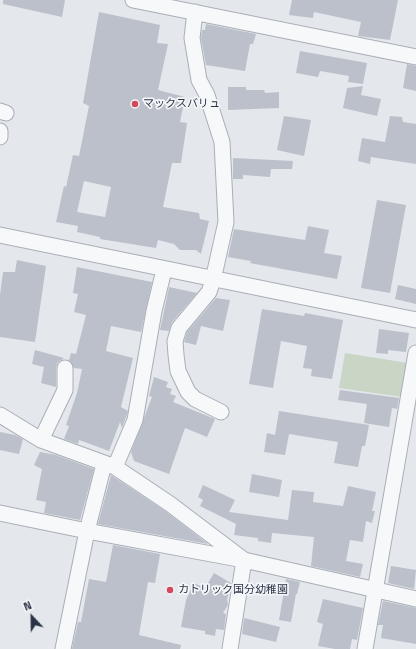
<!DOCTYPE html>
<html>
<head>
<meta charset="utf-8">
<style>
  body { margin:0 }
  #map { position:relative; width:416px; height:649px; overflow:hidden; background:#e4e7ec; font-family:"Titillium Web",sans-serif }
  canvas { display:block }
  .north { position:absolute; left:12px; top:597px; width:40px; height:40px; -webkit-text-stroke:3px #f4f6f9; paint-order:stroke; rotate:338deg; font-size:11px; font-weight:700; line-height:16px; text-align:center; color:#2b3445 }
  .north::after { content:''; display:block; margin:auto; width:14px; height:18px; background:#2b3445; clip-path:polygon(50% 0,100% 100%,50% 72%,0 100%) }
</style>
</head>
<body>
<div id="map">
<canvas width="416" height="649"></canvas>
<div class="north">N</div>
</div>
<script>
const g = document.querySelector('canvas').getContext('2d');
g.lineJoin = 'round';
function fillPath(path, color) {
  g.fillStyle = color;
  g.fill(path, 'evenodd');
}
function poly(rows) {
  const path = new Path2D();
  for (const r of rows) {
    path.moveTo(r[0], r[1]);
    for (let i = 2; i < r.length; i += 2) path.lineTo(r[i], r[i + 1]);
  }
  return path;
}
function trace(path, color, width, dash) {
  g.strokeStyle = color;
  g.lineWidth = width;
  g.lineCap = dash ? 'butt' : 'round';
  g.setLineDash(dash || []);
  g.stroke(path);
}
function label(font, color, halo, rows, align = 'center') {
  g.font = font + ' "Titillium Web","Noto Sans JP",sans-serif';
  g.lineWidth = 3.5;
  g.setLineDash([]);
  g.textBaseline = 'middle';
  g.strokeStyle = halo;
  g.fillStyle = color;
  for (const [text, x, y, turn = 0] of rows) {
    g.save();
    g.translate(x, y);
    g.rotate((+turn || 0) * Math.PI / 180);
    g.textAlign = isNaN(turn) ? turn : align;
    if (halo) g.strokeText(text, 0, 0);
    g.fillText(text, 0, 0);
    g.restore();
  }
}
fillPath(poly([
  [345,353,408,363,402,397,339,388]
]), '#c9d6c5');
fillPath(poly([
  [3,0,65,0,62,17,3,4],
  [292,0,398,0,390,40,358,36,361,22,314,12,313,18,289,15],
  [99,12,160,25,157,43,168,44,158,90,185,97,180,122,187,123,181,163,172,163,163,207,199,213,200,219,209,221,201,254,196,250,180,250,174,244,158,240,156,248,100,239,100,237,77,232,78,226,56,222,64,186,66,187,73,155,79,156,89,106,83,103],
  [84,181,111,187,105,217,77,212],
  [206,24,256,34,253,44,250,44,245,71,206,65,201,38,202,30,205,30],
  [300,51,367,63,363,84,348,82,349,76,320,71,318,77,296,73],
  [407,64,416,66,416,91,403,88],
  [363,86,361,95,381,99,377,116,343,108,347,88],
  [228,87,246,87,246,90,264,90,265,93,279,92,279,108,228,110],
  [284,116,311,120,304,156,277,150],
  [390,116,402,117,403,122,416,124,416,164,371,157,370,164,358,161,362,138,385,142],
  [233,158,293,161,292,169,271,169,270,177,243,175,243,179,233,179],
  [377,200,406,205,390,293,361,288],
  [308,226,329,230,324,253,342,256,337,279,250,263,251,261,228,257,234,229,305,240],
  [17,260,46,266,35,342,0,337,0,295,3,272,15,272],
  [77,267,152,282,141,332,111,326,106,351,133,358,121,407,128,411,126,417,122,428,120,422,109,451,79,440,78,444,64,439,69,426,66,425,77,393,82,369,74,368,69,360,71,353,76,354,86,315,74,312,78,294,73,293],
  [398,285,416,289,416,304,395,299],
  [169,287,197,293,172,322,169,331,160,330],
  [216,298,230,300,223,331,201,326,196,345,184,342,187,332],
  [262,309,304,316,305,313,343,320,332,379,311,376,312,369,303,368,307,346,281,341,273,388,249,384],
  [379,329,409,333,406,352,388,350,388,354,376,353],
  [35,350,64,358,57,363,56,368,56,387,41,383,44,367,32,364],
  [154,377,168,382,166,387,172,389,170,394,176,396,173,402,215,419,207,437,185,428,169,474,134,461,131,452,152,397,149,396],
  [340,390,399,398,397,409,392,408,389,427,364,423,367,404,338,400],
  [279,411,369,425,365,446,362,446,358,467,334,463,338,442,289,434,285,455,264,452,267,433,275,435],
  [0,432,15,435,23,439,19,454,0,450],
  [40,452,56,455,94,469,80,520,44,513,46,502,36,500,42,469,34,465],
  [252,474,282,480,279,497,249,492],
  [111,475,165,511,208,544,98,524],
  [203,485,235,500,229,512,288,520,292,490,314,492,313,502,343,506,348,486,376,492,372,511,375,511,372,523,366,521,363,542,350,540,346,561,363,564,360,577,311,566,314,537,272,533,271,543,258,541,258,538,234,535,236,524,200,506,203,500,198,497],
  [113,545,160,554,155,583,148,582,139,635,181,645,180,649,72,649,78,622,81,622,89,579,106,582],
  [391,566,416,570,414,589,388,583],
  [214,573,231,583,227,600,228,605,223,613,226,614,224,630,216,629,215,636,205,634,205,631,181,627,186,600,194,583,205,588],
  [286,579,300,582,297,594,296,594,291,622,279,620],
  [323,599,363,608,357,640,352,639,350,649,335,649,318,646,323,624,317,622],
  [383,601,416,608,416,644,381,638,383,625,378,625],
  [244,618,280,627,276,642,242,634]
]), '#bbc0ca');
const minor = poly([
  [133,0,416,57],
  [195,12,192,38,199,80,207,95,222,142,226,222,213,280,209,292,179,328,175,341,176,355,178,371,188,392,195,399,221,412],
  [0,111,6,113],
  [0,131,0,137],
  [0,235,416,320],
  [0,415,41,440,115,467,170,504,244,560,230,649],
  [41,440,65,390,65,368],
  [115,467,135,420,154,311,164,270],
  [0,513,87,531,244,560,416,599],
  [63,649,87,531,104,464],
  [365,649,416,353]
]);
trace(minor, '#a9aeb7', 17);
trace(minor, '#f7f8fa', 15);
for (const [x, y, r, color] of [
  [135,104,4,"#d1495b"],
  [170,590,4,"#d1495b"]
]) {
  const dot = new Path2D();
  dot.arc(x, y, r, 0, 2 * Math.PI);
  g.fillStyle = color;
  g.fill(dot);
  trace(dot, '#f4f6f9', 1.5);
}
label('11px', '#2b3445', '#f4f6f9', [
  ["マックスバリュ",143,104],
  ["カトリック国分幼稚園",178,590]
], 'left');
</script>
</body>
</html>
